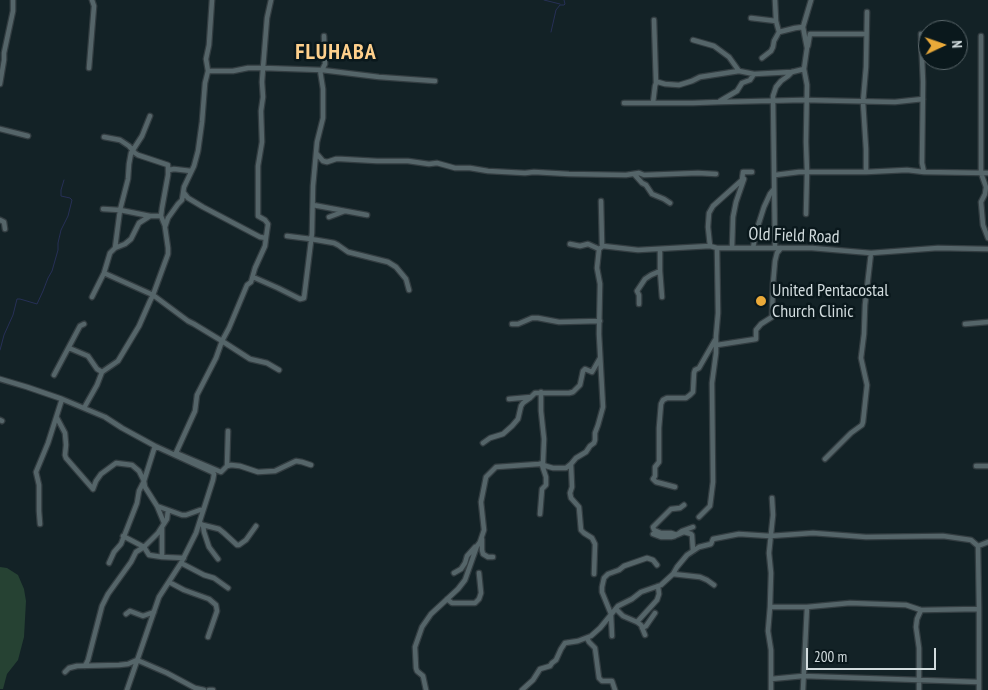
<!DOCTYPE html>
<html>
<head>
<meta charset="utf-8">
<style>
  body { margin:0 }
  #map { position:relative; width:988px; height:690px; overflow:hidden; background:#132226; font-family:"PT Sans Narrow",sans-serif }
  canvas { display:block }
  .north { position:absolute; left:918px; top:20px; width:50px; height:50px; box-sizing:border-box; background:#0a181c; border:1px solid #5a666a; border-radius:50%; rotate:87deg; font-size:14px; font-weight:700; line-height:20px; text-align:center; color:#d2dcde }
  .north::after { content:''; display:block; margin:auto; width:18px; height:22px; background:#ebaa39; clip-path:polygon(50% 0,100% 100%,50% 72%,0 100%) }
  .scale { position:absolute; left:806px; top:648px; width:130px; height:22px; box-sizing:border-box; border:2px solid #d2dcde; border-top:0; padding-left:6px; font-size:15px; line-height:18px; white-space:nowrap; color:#d2dcde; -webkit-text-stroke:4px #0a181c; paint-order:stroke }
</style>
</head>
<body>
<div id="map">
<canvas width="988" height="690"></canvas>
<div class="north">N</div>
<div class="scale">200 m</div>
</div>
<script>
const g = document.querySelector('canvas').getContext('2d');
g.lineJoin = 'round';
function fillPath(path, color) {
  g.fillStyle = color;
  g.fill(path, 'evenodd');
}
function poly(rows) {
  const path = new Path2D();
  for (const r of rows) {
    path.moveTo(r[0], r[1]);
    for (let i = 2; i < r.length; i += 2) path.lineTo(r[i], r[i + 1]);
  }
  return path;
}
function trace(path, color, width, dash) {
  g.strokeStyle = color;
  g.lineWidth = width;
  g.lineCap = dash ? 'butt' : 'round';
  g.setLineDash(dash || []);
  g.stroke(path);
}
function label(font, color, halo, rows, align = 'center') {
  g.font = font + ' "PT Sans Narrow",sans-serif';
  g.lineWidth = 5;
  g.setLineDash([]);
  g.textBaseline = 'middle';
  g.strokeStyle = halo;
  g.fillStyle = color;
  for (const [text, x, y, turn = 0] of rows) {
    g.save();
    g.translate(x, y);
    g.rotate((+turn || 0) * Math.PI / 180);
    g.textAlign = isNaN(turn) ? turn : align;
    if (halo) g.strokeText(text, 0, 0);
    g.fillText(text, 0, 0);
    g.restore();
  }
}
fillPath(poly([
  [0,567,7,568,18,575,24,589,26,601,24,637,18,660,7,674,3,689,0,689]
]), '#264233');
trace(poly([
  [544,0,560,4],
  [551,32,556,10,560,5,564,5,565,4,564,0],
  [0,350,4,335,13,315,17,299,20,299,37,304,43,291,48,278,52,271,58,250,58,243,61,230,68,216,72,200,70,198,61,196,61,190,64,180]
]), '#273057', 1);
const minor = poly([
  [271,0,267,18,263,68,322,70,379,77,435,81],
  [775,0,776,21,779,32],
  [751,18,776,21],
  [654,20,656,83],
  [921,34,923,82,922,163,924,172,988,173],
  [981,36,981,173,986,187,985,194,981,202,983,225,988,238],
  [693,40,714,46,729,57,739,71],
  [808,46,810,34,866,34],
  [762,58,771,51,773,47,774,41,779,32,795,28,803,27],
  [89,68,94,6,92,0],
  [322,70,325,64,324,36],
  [0,84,4,60,4,53,13,11,13,0],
  [720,101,737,91,742,83,750,80,754,74,792,72,804,69],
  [624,103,693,103,720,102,803,100,895,102,923,99],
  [653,103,655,86,656,83,658,82,665,84,679,85,692,81,700,77,739,71,754,74],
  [0,129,28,136],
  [104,137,120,140,129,146,135,153,138,155,168,165,168,175,162,208,161,216,165,226],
  [317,154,323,161,327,162,336,159,341,159,377,161,408,161,429,164,437,163,455,168,470,168,488,171,525,173,534,172,569,174,626,175,639,173,644,175,698,173,716,174],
  [169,170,174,169,191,171],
  [866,172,907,170,924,172],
  [634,174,642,183,646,185,652,194,664,199,670,203],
  [775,175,799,172,866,172,866,149,863,102,866,67,867,12],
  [184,193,188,198,203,207,260,237,266,238,268,224,265,220,258,216,258,166,262,142,261,111,263,97,262,82,263,68,248,68,233,71,208,71],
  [601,201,602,244,603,246],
  [313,205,367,215],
  [103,209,120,210,150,216,161,216],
  [806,214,807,172,806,142,807,85,804,69,807,48,803,27,811,0],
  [329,217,345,211],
  [0,220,4,222,5,229],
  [287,236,311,239,334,243,338,245,348,252,388,262,396,267,406,279,409,290],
  [266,238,265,246,255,268,251,282,247,285,229,328,222,341,250,359,267,363,279,370],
  [570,244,580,246,588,244,599,249],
  [710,246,708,227,709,213,713,206,742,180,743,172,752,172],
  [115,248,120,210,128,179,129,164,131,153,142,136,150,116],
  [732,248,733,217,736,202,744,179],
  [753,248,756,232,764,207,770,194,774,189],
  [775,248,773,96,776,87,781,81,788,76,792,72],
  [599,249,603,246,638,250,710,246,717,248,812,248,871,253,938,248,988,249],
  [660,271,662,297],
  [253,277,278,288,300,299,304,298,312,233,313,186,317,142,323,118,323,89,320,70],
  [92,297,104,273,110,253,115,248,125,244,131,239,139,223,150,216],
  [639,304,639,295,637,291,645,279,651,275,660,271,660,249],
  [512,324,518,324,532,318,538,318,559,322,600,321],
  [965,324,988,322],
  [717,345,756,339,756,330,761,324,772,317,773,284,775,261,777,253,781,248],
  [69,348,88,356,97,369,102,372],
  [54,375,80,326,84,324],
  [0,379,27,387,62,399,105,417,122,428,155,446,212,472,214,474,213,480,196,533,181,563,159,597,127,690],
  [509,399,531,397,535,393,569,393,573,392,580,385,583,371,585,369,592,372,600,358],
  [84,408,97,385,102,372,118,361,139,326,150,301,153,295,104,273],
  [57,418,65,433,66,445,65,455,66,458,93,489],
  [0,420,2,421],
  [483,443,490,438,503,434,512,426,518,419,521,406,523,403,530,398],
  [155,446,144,481,145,487,157,506,182,515,186,515,200,510,203,510],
  [176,453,221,472,227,466,231,465,240,466,258,472,275,471,296,461,302,462,311,465],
  [175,455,195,411,197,395,216,358,222,341,194,324,188,321,153,295,168,254,168,248,165,227,168,218,178,204,182,200,184,187,194,166,198,151,202,122,205,83,208,71,206,59,209,45,212,0],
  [825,459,851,433,862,425,863,422,867,385,861,358,864,334,865,305,871,253],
  [542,464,546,466,553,468,566,468,571,464,576,458,586,452,590,446,594,443,595,440,595,433,598,425,603,407,599,334,600,284,597,268,599,249],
  [571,464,572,487,570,493,571,498,579,507,581,530,584,533,592,538,595,544,594,574],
  [227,466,228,431],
  [976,466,988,466],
  [675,487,660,483,656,482,653,479,655,476,655,467,659,462,659,428,661,404,663,400,667,398,686,398,690,395,693,392,694,373,695,370,699,368,715,340],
  [93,489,96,481,101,474,116,463,132,465,139,471,144,481,139,491,137,503,121,544,114,552,109,563],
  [684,505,680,508,671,509,653,527,654,530,661,533,671,533,677,535,684,532,691,534,692,535,693,551],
  [157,506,164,523],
  [540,514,542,489,546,485,546,477,542,465],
  [699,517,710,506,713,482,712,383,716,353,716,336,718,313,717,248],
  [40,524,39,511,39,485,36,472,48,443,62,399],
  [201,524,203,525,204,532,209,547,218,559],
  [203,525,219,529,224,533,237,545,239,545,246,540,256,526],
  [653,534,661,537,671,537,675,536,682,531,693,527],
  [123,536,144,547,149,555,162,557,184,558],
  [482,539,482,550,483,554,488,557,493,557],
  [978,546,979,609,979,690],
  [162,557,162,528],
  [181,563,204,575,214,578,228,588],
  [454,573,461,569,465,563,467,556,475,547],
  [673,574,700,577,707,580,714,585],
  [169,582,184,590,209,599,216,605,217,611,208,637],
  [447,599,452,603,475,603,479,599,481,593,479,573],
  [770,607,771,573,769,553,773,515,772,498],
  [616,609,623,616,637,622,641,625,645,635],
  [126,614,130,611,143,616,154,612],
  [637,622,657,600,659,594,658,586],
  [642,628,646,626,655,613],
  [612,636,611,614,602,592,602,587,604,578,608,574,619,570,624,566,647,558,653,560,657,565],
  [587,638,589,642,595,648,599,678,602,681,612,681,615,690],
  [85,666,88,660,102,606,108,594,131,562,136,552,144,547,158,533,167,519,168,510],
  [65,672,69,668,77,666,119,665,128,664,137,660,167,673,195,688,204,690],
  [978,682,803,676,771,679,771,650,768,631,770,607,807,607,850,603,906,605,921,610,979,609],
  [209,690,213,690],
  [426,690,423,676,417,671,416,668,415,647,422,627,431,614,458,589,465,580,477,546,480,542,484,530,481,502,486,477,496,467,539,464,543,463,544,439,541,411,541,392],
  [522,690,533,680,540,669,550,666,552,663,556,660,561,649,565,643,578,641,591,636,600,628,618,606,632,599,641,592,661,585,673,574,677,567,687,555,699,547,711,544,713,539,739,534,770,536,813,533,866,537,943,536,971,540,978,546,988,542],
  [771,690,771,679],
  [803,690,807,607],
  [919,690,919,648,916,627,917,619,921,610]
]);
trace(minor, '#333d41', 7);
trace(minor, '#556569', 4.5);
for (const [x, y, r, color] of [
  [761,301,6,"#ebaa39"]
]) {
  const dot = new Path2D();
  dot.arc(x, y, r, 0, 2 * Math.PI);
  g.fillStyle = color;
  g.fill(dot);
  trace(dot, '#0a181c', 2);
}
label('18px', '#d2dcde', '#0a181c', [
  ["Old Field Road",794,236,2]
]);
label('18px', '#d2dcde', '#0a181c', [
  ["United Pentacostal",772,291],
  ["Church Clinic",772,312]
], 'left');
g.letterSpacing = '1px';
label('bold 22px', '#fed08c', '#0a181c', [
  ["FLUHABA",336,53]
]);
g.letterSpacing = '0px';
</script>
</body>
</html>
